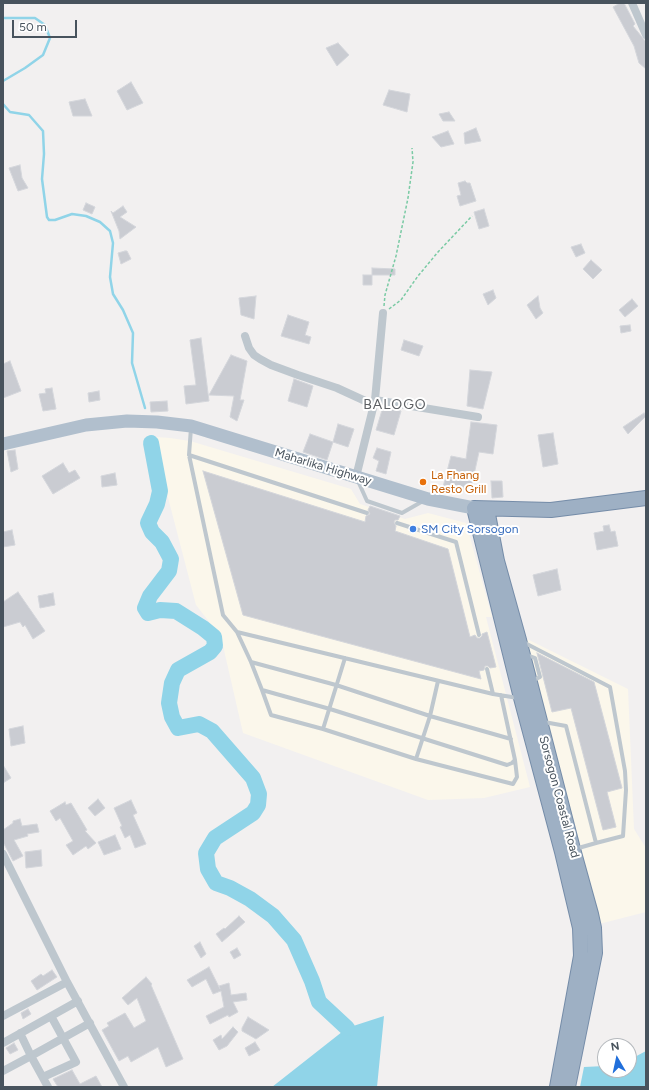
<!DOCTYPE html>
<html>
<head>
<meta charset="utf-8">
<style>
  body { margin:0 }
  #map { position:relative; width:649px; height:1090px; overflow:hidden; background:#f2f0f0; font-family:Figtree,sans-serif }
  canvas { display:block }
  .frame { position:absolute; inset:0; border:4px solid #48535d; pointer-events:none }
  .north { position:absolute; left:597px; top:1038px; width:40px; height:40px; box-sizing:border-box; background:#fff; border:1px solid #b6babe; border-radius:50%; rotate:351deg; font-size:11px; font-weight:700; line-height:16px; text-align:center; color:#48535d }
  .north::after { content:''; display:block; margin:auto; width:14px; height:18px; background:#216fdb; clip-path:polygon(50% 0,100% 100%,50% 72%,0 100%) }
  .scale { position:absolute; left:12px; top:20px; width:65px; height:18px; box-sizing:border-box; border:2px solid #48535d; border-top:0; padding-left:5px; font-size:12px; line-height:14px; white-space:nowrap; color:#48535d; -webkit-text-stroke:3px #fff; paint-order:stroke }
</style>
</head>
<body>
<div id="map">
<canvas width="649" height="1090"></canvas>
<div class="frame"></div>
<div class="north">N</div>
<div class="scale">50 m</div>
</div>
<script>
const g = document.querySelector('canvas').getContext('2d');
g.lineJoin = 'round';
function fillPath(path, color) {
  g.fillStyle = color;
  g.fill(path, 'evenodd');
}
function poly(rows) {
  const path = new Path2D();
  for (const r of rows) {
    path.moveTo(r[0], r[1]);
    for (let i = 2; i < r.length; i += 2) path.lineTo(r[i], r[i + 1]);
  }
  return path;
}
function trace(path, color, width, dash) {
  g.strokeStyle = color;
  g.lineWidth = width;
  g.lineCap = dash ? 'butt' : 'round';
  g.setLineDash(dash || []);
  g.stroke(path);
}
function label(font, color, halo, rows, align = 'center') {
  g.font = font + ' Figtree,sans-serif';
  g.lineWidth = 4;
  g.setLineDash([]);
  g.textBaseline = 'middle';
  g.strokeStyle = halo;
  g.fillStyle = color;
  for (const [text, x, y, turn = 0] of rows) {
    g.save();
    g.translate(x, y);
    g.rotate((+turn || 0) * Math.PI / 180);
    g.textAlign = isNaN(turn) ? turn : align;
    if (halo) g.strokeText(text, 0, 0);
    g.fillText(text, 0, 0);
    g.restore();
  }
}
fillPath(poly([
  [156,437,170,438,190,441,351,489,360,504,405,519,428,513,466,523,492,617,486,617,530,787,484,798,428,800,243,733,221,637,196,605,165,486],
  [525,638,628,689,634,829,646,848,646,912,599,924,583,856]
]), '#fbf7eb');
fillPath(poly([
  [384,1016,377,1087,272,1087,347,1028],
  [646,1051,646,1087,580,1087,584,1067,605,1066,605,1070,629,1070,629,1060]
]), '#90d4e8');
trace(poly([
  [3,18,35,18,45,25,50,38,43,55,25,68,3,81],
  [3,104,10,112,29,115,43,131,44,154,42,179,47,217,49,220,55,220,72,214,86,216,100,222,110,231,113,243,110,277,113,294,123,310,133,333,132,363,145,408]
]), '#90d4e8', 2.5);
trace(poly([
  [151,443,160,491,157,504,148,523,152,532,162,542,171,559,169,571,150,596,145,608,148,613,160,610,176,611,203,628,214,637,215,646,210,652,178,670,172,683,169,703,172,717,178,728,199,724,212,731,253,778,259,794,258,805,253,813,215,838,206,853,208,869,216,883,230,888,250,899,273,916,294,940,312,981,319,1002,347,1028]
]), '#90d4e8', 16);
const building = poly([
  [620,3,624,3,635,24,633,26,646,42,646,69,639,63,634,46,613,7,620,3],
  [338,43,349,55,337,66,326,48,338,43],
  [131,82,143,103,127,110,117,91,131,82],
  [389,90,410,94,407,112,383,105,389,90],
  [85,99,92,116,73,116,69,102,85,99],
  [449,112,455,121,443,121,439,114,449,112],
  [476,128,481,141,465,144,464,133,476,128],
  [448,131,454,144,441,147,432,137,448,131],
  [20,165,22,178,28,188,18,191,9,168,20,165],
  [465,181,467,183,470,183,476,201,460,206,457,196,461,195,458,183,465,181],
  [86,203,95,207,92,214,83,210,86,203],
  [123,206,127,212,120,217,136,227,120,239,119,231,111,211,113,213,123,206],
  [484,209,489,226,479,229,474,212,484,209],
  [581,244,585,253,576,257,571,247,581,244],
  [125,251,127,251,131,259,121,264,118,253,125,251],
  [591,260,602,270,593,279,583,269,591,260],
  [372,268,395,269,395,275,372,275,372,268],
  [363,275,372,275,372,285,363,285,363,275],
  [493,290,496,298,488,305,483,294,493,290],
  [256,296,254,319,241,315,239,298,256,296],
  [538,296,540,308,543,313,536,319,527,305,538,296],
  [632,299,638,306,625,317,619,310,632,299],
  [288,315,309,322,305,335,311,337,309,344,281,336,288,315],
  [630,325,631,331,621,333,620,326,630,325],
  [201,338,209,401,186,404,184,386,196,385,190,340,201,338],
  [404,340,423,346,419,356,401,350,404,340],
  [231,355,247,361,240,400,244,400,237,421,230,417,234,396,209,395,231,355],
  [10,361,21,391,3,398,3,364,10,361],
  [470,370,492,372,483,409,467,406,470,370],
  [294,379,313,386,307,407,288,401,294,379],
  [52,388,56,409,43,411,39,394,46,393,45,389,52,388],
  [99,391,100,400,89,402,88,393,99,391],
  [167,401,168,411,151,412,150,402,167,401],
  [383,407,401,411,394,435,376,430,383,407],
  [644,413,646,416,628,434,623,427,644,413],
  [471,422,497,425,493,454,479,452,470,493,443,487,451,456,466,459,471,422],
  [338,424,354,429,348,447,333,442,338,424],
  [553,433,558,464,543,467,538,435,553,433],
  [310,434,333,442,327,460,303,452,310,434],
  [377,448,391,452,386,474,376,471,379,461,373,458,377,448],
  [15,450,18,469,11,472,7,451,15,450],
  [63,463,69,473,75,470,80,478,53,494,42,476,63,463],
  [203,471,365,522,366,516,370,514,368,510,370,506,400,516,398,520,395,520,394,522,396,526,395,531,448,549,470,637,475,635,477,638,480,638,482,636,482,634,487,632,496,667,490,668,488,666,485,666,484,670,479,671,481,679,243,615,203,471],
  [115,473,117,485,102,487,101,476,115,473],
  [491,481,502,481,503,497,492,498,491,481],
  [609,525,611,532,615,531,618,546,597,550,594,533,604,531,603,526,609,525],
  [12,530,15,545,3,547,3,532,12,530],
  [557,569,561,590,538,596,533,575,557,569],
  [18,592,45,631,33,639,25,625,23,627,20,622,3,627,3,602,18,592],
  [53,593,55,605,40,608,38,596,53,593],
  [537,653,594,682,622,788,607,792,616,827,603,830,571,708,552,712,537,653],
  [23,726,25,743,11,746,9,729,23,726],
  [3,765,11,778,3,783,3,765],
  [98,799,105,808,95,816,88,808,98,799],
  [131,800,137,813,133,815,146,844,135,848,130,835,125,838,120,827,122,826,114,808,131,800],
  [65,802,66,805,71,803,87,830,85,831,96,843,88,849,86,846,73,855,66,845,73,841,60,818,56,821,50,811,65,802],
  [20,819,22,826,37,824,39,832,27,834,28,836,14,840,23,856,13,861,3,842,3,830,13,823,13,821,20,819],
  [115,835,121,849,104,855,98,842,115,835],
  [41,850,42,866,26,868,25,852,41,850],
  [239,916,245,922,222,942,216,934,224,928,225,929,239,916],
  [200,942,206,954,201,958,194,946,200,942],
  [237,948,241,955,234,959,230,952,237,948],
  [209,967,220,989,219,986,229,983,231,995,246,993,247,1000,233,1002,238,1012,229,1017,228,1015,210,1024,206,1016,224,1007,221,991,213,994,206,979,192,987,187,980,209,967],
  [52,970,57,977,37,990,31,981,41,974,43,976,52,970],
  [146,977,152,984,151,985,183,1059,166,1067,158,1047,131,1062,128,1056,119,1061,102,1030,109,1026,107,1023,125,1013,134,1028,146,1021,137,998,128,1005,122,998,146,977],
  [28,1009,31,1014,23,1019,21,1013,28,1009],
  [248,1017,269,1030,256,1039,242,1031,242,1028,248,1017],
  [233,1027,238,1032,227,1046,219,1050,213,1040,221,1035,222,1039,233,1027],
  [255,1042,260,1050,249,1056,245,1048,255,1042],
  [14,1043,18,1050,10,1054,6,1048,14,1043],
  [72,1070,80,1084,96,1076,102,1087,58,1087,53,1079,72,1070]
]);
fillPath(building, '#caccd2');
trace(building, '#d4d6db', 1);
const trunk = poly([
  [487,509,497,561,519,640,573,849,591,914,594,928,595,953,568,1087],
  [557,1087,581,956,580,928,562,852,521,698,474,508,551,510,646,498]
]);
trace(trunk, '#758ca8', 16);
trace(poly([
  [384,306,385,295,396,256,408,198,413,162,412,148],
  [389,309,401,300,418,276,438,252,472,216]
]), '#7acaa4', 1.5, [3, 2]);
trace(poly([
  [191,428,189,455,223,615,237,632,493,694,518,698],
  [189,455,367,513],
  [358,481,367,501,402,513,423,501],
  [397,523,456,542,479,635],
  [237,632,251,662,262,690,330,709,507,765,512,763,515,760,501,695],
  [523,642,610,687,625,771,626,790,623,836,596,843],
  [527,655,535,658,540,677,532,681],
  [251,662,336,685,430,716,511,739],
  [487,669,493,694],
  [262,690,271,715,323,729,416,759,513,784,517,777,515,760],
  [544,722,566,726,596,843,575,849],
  [323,729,345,658],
  [416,759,430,716,438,681]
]), '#bec7ce', 4);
trace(poly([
  [632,3,646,35],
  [245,336,249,348,254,355,260,359,271,365,298,375,337,388,374,405],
  [375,400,478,417],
  [356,477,375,400,383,313],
  [3,854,67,982,124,1087],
  [3,1016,67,982],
  [20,1033,31,1056,90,1023],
  [3,1043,78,1001],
  [3,1071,31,1056,48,1087],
  [43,1077,76,1062,51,1016]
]), '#bec7ce', 8);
trace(poly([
  [3,444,86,425,127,421,157,422,191,426,428,499,474,508]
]), '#b1bfcd', 13);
trace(trunk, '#9eb0c4', 14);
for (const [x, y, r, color] of [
  [423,482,4,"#e8710a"],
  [413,529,4,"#3f7fe0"]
]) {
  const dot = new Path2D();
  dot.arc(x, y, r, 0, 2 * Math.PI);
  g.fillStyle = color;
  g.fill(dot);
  trace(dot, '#fff', 1.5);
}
label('12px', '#48535d', '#fff', [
  ["Maharlika Highway",323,467,17],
  ["Sorsogon Coastal Road",559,797,75]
]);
label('12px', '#c56008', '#fff', [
  ["La Fhang",431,475],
  ["Resto Grill",431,489]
], 'left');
label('12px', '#366cbe', '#fff', [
  ["SM City Sorsogon",421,529]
], 'left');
g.letterSpacing = '1px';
label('14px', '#5d6064', '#fff', [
  ["BALOGO",395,405]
]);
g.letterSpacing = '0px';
</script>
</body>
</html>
